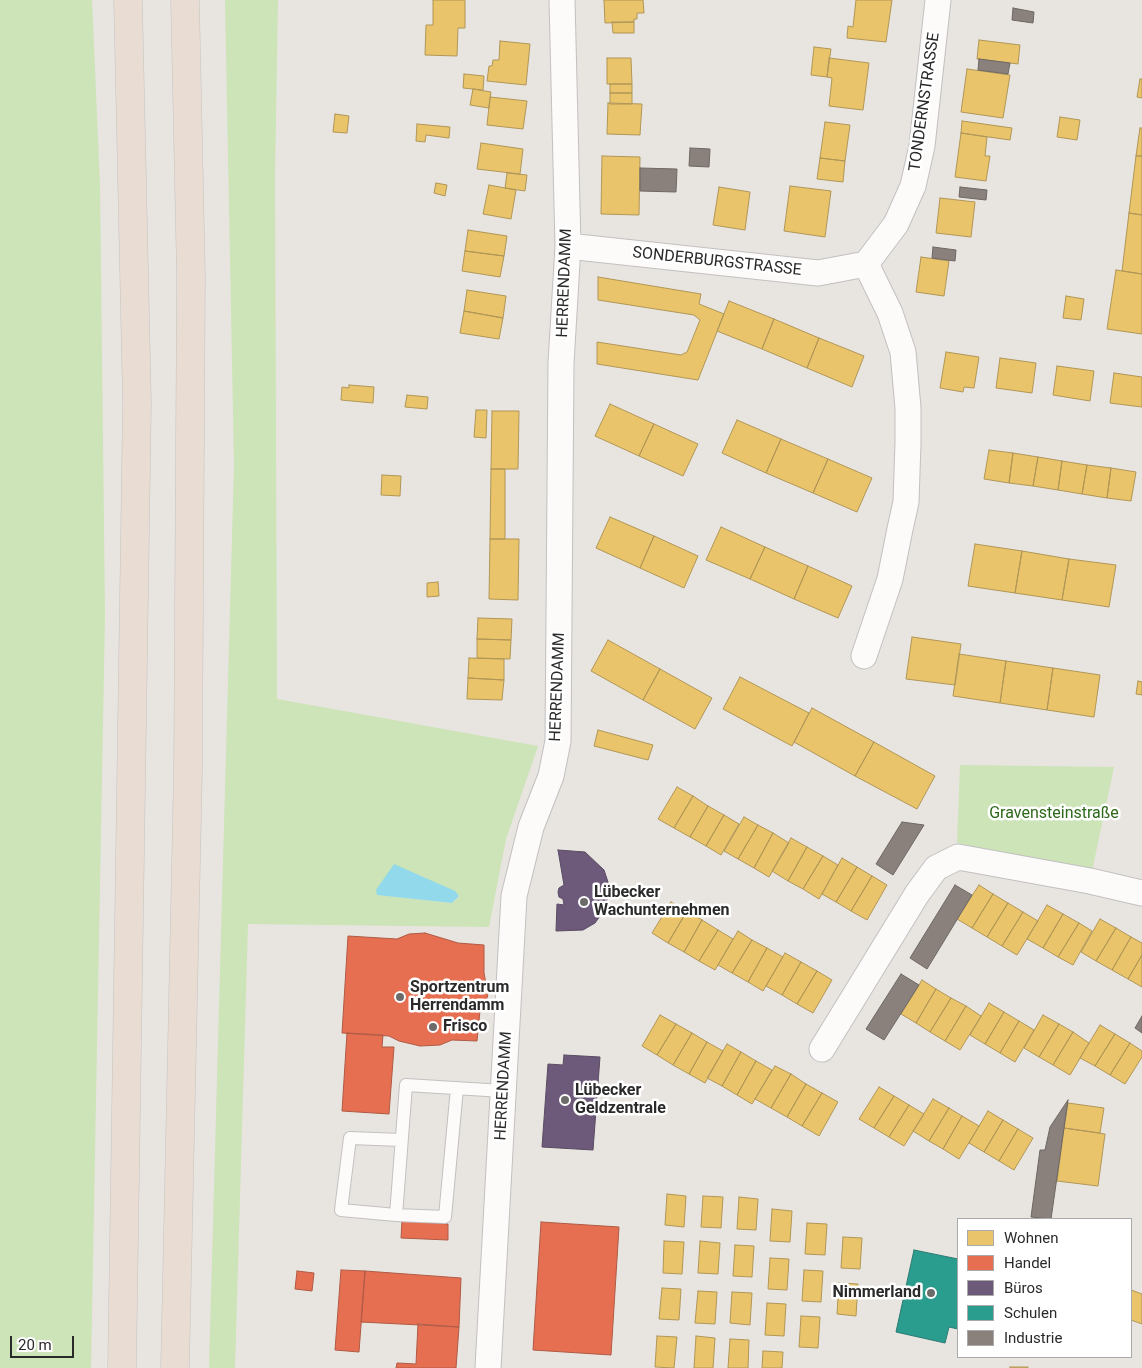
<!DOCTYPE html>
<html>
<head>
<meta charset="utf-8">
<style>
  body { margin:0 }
  #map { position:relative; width:1142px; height:1368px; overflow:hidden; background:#e8e4df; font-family:Roboto,sans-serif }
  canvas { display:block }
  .legend { position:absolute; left:957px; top:1218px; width:175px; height:140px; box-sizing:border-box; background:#fff; border:1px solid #aaa; margin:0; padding:6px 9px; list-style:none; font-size:15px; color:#2a2a2a }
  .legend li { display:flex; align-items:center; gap:10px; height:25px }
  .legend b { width:25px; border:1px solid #aaa }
  .scale { position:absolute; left:10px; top:1336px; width:64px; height:22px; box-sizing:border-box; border:2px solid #2a2a2a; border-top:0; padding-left:6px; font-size:15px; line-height:18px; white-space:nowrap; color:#2a2a2a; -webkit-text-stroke:4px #fff; paint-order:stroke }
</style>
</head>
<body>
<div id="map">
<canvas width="1142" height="1368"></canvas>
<ul class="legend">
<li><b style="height:14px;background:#e9c46a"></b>Wohnen</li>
<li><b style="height:14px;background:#e76f51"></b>Handel</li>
<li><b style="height:14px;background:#6d597a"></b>Büros</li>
<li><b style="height:14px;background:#2a9d8f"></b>Schulen</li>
<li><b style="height:14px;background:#8a817c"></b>Industrie</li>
</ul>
<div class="scale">20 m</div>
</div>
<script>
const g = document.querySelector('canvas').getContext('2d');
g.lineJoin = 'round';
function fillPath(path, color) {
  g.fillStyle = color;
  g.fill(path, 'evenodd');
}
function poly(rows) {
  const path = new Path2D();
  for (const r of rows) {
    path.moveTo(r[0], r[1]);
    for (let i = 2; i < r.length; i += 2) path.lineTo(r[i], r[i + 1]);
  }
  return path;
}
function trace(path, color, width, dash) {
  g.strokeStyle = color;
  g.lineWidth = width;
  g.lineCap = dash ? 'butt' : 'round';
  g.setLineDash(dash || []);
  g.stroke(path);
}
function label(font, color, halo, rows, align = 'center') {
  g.font = font + ' Roboto,sans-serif';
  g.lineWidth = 5;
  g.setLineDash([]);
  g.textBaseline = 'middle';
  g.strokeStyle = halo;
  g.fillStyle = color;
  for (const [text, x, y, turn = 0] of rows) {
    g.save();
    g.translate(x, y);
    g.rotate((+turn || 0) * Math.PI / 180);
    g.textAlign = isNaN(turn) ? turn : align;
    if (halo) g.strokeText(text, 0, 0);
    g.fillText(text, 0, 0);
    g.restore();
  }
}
fillPath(poly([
  [0,0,92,0,100,184,105,615,91,1368,0,1368],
  [225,0,278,0,275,176,277,699,538,746,506,839,489,927,248,924,235,1368,209,1368,234,465],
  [378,895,459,896,452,903],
  [960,765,1114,767,1092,871,957,843]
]), '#cce4b7');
fillPath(poly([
  [394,864,455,891,459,896,452,903,377,895,376,890]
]), '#92d9eb');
const homes = poly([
  [433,0,465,0,465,28,458,28,457,56,425,55,426,25,433,25,433,0],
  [604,0,643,0,644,13,637,13,637,19,634,19,634,22,605,23,604,0],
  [856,0,892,0,886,42,847,38,848,26,853,27,856,0],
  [612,22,634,22,634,33,613,33,612,22],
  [979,40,1020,45,1018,64,977,59,979,40],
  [500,41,530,44,526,85,487,81,489,66,492,66,493,60,499,60,500,41],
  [814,47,831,49,827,77,811,75,814,47],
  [607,58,631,58,632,84,607,84,607,58],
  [829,58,869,63,863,110,829,106,832,78,827,77,829,58],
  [967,69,1010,75,1003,118,961,112,967,69],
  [464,74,484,76,483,90,463,88,464,74],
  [1140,79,1142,79,1142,98,1137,97,1140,79],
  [610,84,632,84,632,93,610,93,610,84],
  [473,89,491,92,489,108,470,105,473,89],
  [610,93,632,93,632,104,610,104,610,93],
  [490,97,527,101,523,129,487,125,490,97],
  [608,103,642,104,640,135,607,134,608,103],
  [335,114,349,116,347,133,333,132,335,114],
  [1060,117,1080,120,1077,140,1057,137,1060,117],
  [962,121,1012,128,1010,140,961,133,962,121],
  [825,122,850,125,845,161,820,158,825,122],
  [417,124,450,127,449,138,426,135,425,142,416,141,417,124],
  [1140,128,1142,128,1142,156,1136,156,1140,128],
  [961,133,987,137,985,156,990,156,986,181,955,177,961,133],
  [481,143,523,149,520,174,477,169,481,143],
  [602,156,640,157,639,215,601,214,602,156],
  [1136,156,1142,156,1142,215,1129,213,1136,156],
  [820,158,845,161,843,182,817,179,820,158],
  [507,173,527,175,525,191,505,188,507,173],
  [436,183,447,185,445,196,434,193,436,183],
  [489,185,516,190,511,219,483,214,489,185],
  [790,186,831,191,825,237,784,231,790,186],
  [719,187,750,192,745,230,713,225,719,187],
  [940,198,975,202,971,237,936,233,940,198],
  [1129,213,1142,215,1142,274,1122,271,1129,213],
  [468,230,507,236,504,256,465,251,468,230],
  [465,251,504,256,500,277,462,271,465,251],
  [921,257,949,261,944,296,916,292,921,257],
  [1116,270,1142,274,1142,334,1107,329,1116,270],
  [598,277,701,294,699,304,724,314,698,380,597,364,597,342,681,355,687,352,700,320,694,315,598,300,598,277],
  [467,290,506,296,503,318,464,311,467,290],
  [1066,296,1084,299,1081,320,1063,318,1066,296],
  [729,301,774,319,762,349,717,331,729,301],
  [464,311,503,318,499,339,460,333,464,311],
  [774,319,819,338,807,368,762,349,774,319],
  [819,338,864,356,852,387,807,368,819,338],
  [946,352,979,357,974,388,964,387,963,392,940,388,946,352],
  [1000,358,1036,363,1032,393,996,388,1000,358],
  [1057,366,1094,371,1090,401,1053,395,1057,366],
  [1114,373,1142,377,1142,407,1110,403,1114,373],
  [349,385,374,387,373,403,341,400,342,387,349,388,349,385],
  [407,395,428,397,427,409,405,407,407,395],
  [610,404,654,424,639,456,595,436,610,404],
  [476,410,487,410,486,438,474,437,476,410],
  [492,411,519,411,518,469,491,469,492,411],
  [737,420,781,439,766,473,722,453,737,420],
  [654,424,698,444,683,476,639,456,654,424],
  [781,439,828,459,813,493,766,473,781,439],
  [989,450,1013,453,1009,483,984,479,989,450],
  [1013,453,1038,457,1033,486,1009,483,1013,453],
  [1038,457,1062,461,1058,490,1033,486,1038,457],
  [828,459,872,478,857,512,813,493,828,459],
  [1062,461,1087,465,1082,494,1058,490,1062,461],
  [1087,465,1111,468,1107,498,1082,494,1087,465],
  [1111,468,1136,472,1131,501,1107,498,1111,468],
  [491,469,505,469,505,539,490,539,491,469],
  [382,475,401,476,400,496,381,495,382,475],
  [610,517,654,536,640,568,596,548,610,517],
  [721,527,765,547,750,579,706,560,721,527],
  [654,536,698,556,684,588,640,568,654,536],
  [490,539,519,539,518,600,489,599,490,539],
  [975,544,1022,551,1015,593,968,586,975,544],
  [765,547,808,566,794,599,750,579,765,547],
  [1022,551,1069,559,1062,600,1015,593,1022,551],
  [1069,559,1116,565,1109,607,1062,600,1069,559],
  [808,566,852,586,838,618,794,599,808,566],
  [438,582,439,596,427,597,427,583,438,582],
  [478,618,512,619,511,640,477,639,478,618],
  [912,637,961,644,955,685,906,679,912,637],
  [477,639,511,640,510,659,477,658,477,639],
  [608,640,660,669,643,700,591,671,608,640],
  [959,654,1006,661,1000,703,953,696,959,654],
  [469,658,504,659,504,680,468,678,469,658],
  [1006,661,1053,668,1047,710,1000,703,1006,661],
  [1053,668,1100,675,1094,717,1047,710,1053,668],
  [660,669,712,698,695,729,643,700,660,669],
  [740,677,809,713,792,746,723,709,740,677],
  [468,678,504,680,502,700,467,699,468,678],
  [1138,681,1142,682,1142,695,1136,694,1138,681],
  [812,708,874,742,855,776,794,742,812,708],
  [598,730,653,745,648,760,594,746,598,730],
  [874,742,935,776,917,809,855,776,874,742],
  [677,787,693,796,674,828,658,819,677,787],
  [693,796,708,806,690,837,674,828,693,796],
  [708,806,724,815,706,846,690,837,708,806],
  [724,815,739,824,721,855,706,846,724,815],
  [744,817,758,825,738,859,724,851,744,817],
  [758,825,773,833,754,868,738,859,758,825],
  [773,833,789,843,769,877,754,868,773,833],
  [791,838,807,847,788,881,772,871,791,838],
  [807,847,823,856,803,889,788,881,807,847],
  [823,856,838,865,819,899,803,889,823,856],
  [842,858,857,867,836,902,822,894,842,858],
  [857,867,872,876,851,911,836,902,857,867],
  [872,876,887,885,867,920,851,911,872,876],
  [979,885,993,894,972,928,957,919,979,885],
  [993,894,1008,903,987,937,972,928,993,894],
  [671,902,687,911,668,943,652,933,671,902],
  [1008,903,1023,912,1002,946,987,937,1008,903],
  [1047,905,1063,914,1043,948,1027,939,1047,905],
  [687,911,702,920,684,952,668,943,687,911],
  [1023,912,1038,921,1017,955,1002,946,1023,912],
  [1063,914,1079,923,1058,957,1043,948,1063,914],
  [1100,919,1116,928,1096,961,1081,952,1100,919],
  [702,920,718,930,699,961,684,952,702,920],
  [1079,923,1092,931,1073,965,1058,957,1079,923],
  [1116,928,1131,937,1112,970,1096,961,1116,928],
  [718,930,733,939,715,970,699,961,718,930],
  [738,931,752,940,732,973,718,965,738,931],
  [1131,937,1142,943,1142,955,1128,979,1112,970,1131,937],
  [752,940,767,948,748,982,732,973,752,940],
  [767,948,783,957,763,991,748,982,767,948],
  [785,953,801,962,782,995,766,986,785,953],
  [1142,955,1142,987,1128,979,1142,955],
  [801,962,817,971,797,1004,782,995,801,962],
  [817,971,832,980,813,1013,797,1004,817,971],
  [922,980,936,989,916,1023,901,1014,922,980],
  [936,989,951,998,930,1032,916,1023,936,989],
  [951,998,966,1006,945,1041,930,1032,951,998],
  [989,1003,1004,1012,985,1044,970,1035,989,1003],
  [966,1006,981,1016,960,1050,945,1041,966,1006],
  [1004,1012,1019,1021,1000,1053,985,1044,1004,1012],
  [660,1015,676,1024,657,1055,642,1046,660,1015],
  [1043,1015,1059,1024,1039,1057,1024,1048,1043,1015],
  [1019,1021,1034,1030,1015,1062,1000,1053,1019,1021],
  [676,1024,692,1033,673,1065,657,1055,676,1024],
  [1059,1024,1073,1032,1053,1065,1039,1057,1059,1024],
  [1100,1025,1115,1034,1095,1066,1080,1058,1100,1025],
  [1073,1032,1089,1043,1070,1075,1053,1065,1073,1032],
  [692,1033,707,1042,689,1074,673,1065,692,1033],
  [1115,1034,1130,1043,1110,1075,1095,1066,1115,1034],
  [707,1042,723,1051,705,1083,689,1074,707,1042],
  [1130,1043,1142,1051,1142,1057,1125,1084,1110,1075,1130,1043],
  [727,1044,741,1052,722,1086,707,1078,727,1044],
  [741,1052,756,1061,737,1095,722,1086,741,1052],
  [756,1061,772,1070,752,1104,737,1095,756,1061],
  [775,1066,791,1074,771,1108,755,1099,775,1066],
  [791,1074,806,1084,787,1117,771,1108,791,1074],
  [806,1084,822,1093,802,1126,787,1117,806,1084],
  [879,1087,894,1096,874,1128,859,1119,879,1087],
  [822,1093,838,1102,819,1136,802,1126,822,1093],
  [894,1096,909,1105,889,1137,874,1128,894,1096],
  [933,1099,949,1108,929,1141,913,1131,933,1099],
  [1068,1103,1104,1108,1100,1133,1064,1128,1068,1103],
  [909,1105,924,1114,904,1146,889,1137,909,1105],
  [949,1108,962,1116,943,1149,929,1141,949,1108],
  [988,1111,1003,1120,984,1152,969,1143,988,1111],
  [962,1116,979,1126,959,1159,943,1149,962,1116],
  [1003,1120,1018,1129,999,1161,984,1152,1003,1120],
  [1064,1128,1105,1134,1098,1186,1057,1181,1064,1128],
  [1018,1129,1033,1138,1014,1170,999,1161,1018,1129],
  [667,1194,686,1196,684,1227,665,1225,667,1194],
  [703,1196,723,1197,721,1228,701,1227,703,1196],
  [739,1197,758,1199,756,1230,737,1229,739,1197],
  [772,1209,792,1211,790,1242,770,1241,772,1209],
  [807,1223,827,1224,825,1255,805,1254,807,1223],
  [843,1237,862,1238,860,1269,841,1268,843,1237],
  [664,1241,684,1242,682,1274,663,1273,664,1241],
  [700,1241,720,1243,718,1274,698,1273,700,1241],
  [735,1245,754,1246,752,1277,733,1276,735,1245],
  [770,1258,789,1259,787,1290,768,1289,770,1258],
  [804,1270,823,1271,821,1302,802,1301,804,1270],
  [839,1283,858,1284,856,1316,837,1314,839,1283],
  [662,1288,681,1289,679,1320,659,1319,662,1288],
  [1131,1290,1142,1294,1142,1324,1131,1320,1131,1290],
  [698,1291,717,1292,715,1324,695,1323,698,1291],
  [732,1292,752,1293,750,1325,730,1323,732,1292],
  [767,1303,786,1304,784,1336,765,1335,767,1303],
  [801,1316,820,1317,818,1348,799,1347,801,1316],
  [657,1336,677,1337,674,1368,655,1367,657,1336],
  [696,1336,715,1338,713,1368,694,1368,696,1336],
  [730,1339,749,1340,748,1368,728,1368,730,1339],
  [763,1351,783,1352,782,1368,762,1368,763,1351],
  [1010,1367,1028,1367,1028,1368,1010,1368,1010,1367]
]);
fillPath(homes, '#e9c46a');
trace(homes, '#b09657', 1);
const shops = poly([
  [425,933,458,943,484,945,484,973,488,994,485,1006,480,1011,477,1041,452,1040,440,1045,420,1046,399,1041,389,1036,342,1033,348,936,397,939,409,934,425,933],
  [347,1033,383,1035,382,1047,394,1047,389,1114,342,1111,347,1033],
  [402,1221,448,1224,448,1240,401,1238,402,1221],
  [541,1222,619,1227,611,1355,533,1350,541,1222],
  [341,1270,365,1271,359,1352,335,1350,341,1270],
  [297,1271,314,1273,312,1291,295,1289,297,1271],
  [365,1271,461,1278,459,1327,361,1322,365,1271],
  [418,1324,459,1327,456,1368,396,1368,397,1363,416,1364,418,1324]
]);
fillPath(shops, '#e76f51');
trace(shops, '#ae5a45', 1);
const offices = poly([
  [558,850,585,852,604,870,608,882,608,897,603,912,595,923,583,930,556,931,557,904,564,905,563,899,559,897,558,892,559,888,564,885,558,850],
  [564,1055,600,1057,593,1150,542,1147,548,1064,563,1065,564,1055]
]);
fillPath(offices, '#6d597a');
trace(offices, '#594b62', 1);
const schools = poly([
  [914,1250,958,1259,958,1329,949,1327,945,1343,896,1332,914,1250]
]);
fillPath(schools, '#2a9d8f');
trace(schools, '#2a7a71', 1);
const industry = poly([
  [1013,8,1034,12,1033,23,1012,20,1013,8],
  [979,59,1010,63,1008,74,978,70,979,59],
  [690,148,710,149,709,167,689,166,690,148],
  [640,168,677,169,676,192,640,191,640,168],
  [960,187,987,190,986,200,959,197,960,187],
  [933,247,956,250,955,261,932,258,933,247],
  [902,822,924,825,893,875,876,864,902,822],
  [955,885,972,895,927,969,910,958,955,885],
  [901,974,919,985,884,1040,866,1029,901,974],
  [1142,1016,1142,1033,1135,1028,1142,1016],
  [1068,1100,1051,1219,1031,1217,1040,1150,1045,1150,1050,1127,1068,1100]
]);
fillPath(industry, '#8a817c');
trace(industry, '#6d6763', 1);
const lane = poly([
  [401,1140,350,1138,341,1210,396,1215,406,1085,503,1091],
  [396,1215,445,1217,457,1088]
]);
const street = poly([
  [568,246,818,273,866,264],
  [866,264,896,224,913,186,922,146,938,0],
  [864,656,890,579,900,529,906,502,908,443,908,408,903,352,890,313,866,264],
  [822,1049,917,894,936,868,958,857,1090,881,1142,893],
  [488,1368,514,896,531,827,551,776,558,741,561,363,568,246,562,0]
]);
const highway = poly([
  [122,1368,137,403,128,0],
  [175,1368,188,770,191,276,185,0]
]);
trace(lane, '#c2c0c1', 14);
trace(street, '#c2c0c1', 27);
trace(highway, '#c4c3c1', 29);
trace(lane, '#fcfbfa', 12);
trace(street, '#fcfbfa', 25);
trace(highway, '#e9dcd3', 28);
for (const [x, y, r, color] of [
  [584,902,5,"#6c6b69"],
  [400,997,5,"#6c6b69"],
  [433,1027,5,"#6c6b69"],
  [565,1100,5,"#6c6b69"],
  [931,1293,5,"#6c6b69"]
]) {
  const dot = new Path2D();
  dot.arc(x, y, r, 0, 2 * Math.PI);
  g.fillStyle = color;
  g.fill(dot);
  trace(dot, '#fff', 2);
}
label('16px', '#2a2a2a', '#fff', [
  ["TONDERNSTRASSE",925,102,-82],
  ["SONDERBURGSTRASSE",717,262,6],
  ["HERRENDAMM",565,283,-88],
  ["HERRENDAMM",558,687,-88],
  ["HERRENDAMM",504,1086,-87]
]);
label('16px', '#2d6819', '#fff', [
  ["Gravensteinstraße",1054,814]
]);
label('bold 16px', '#2a2a2a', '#fff', [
  ["Lübecker",594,893],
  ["Wachunternehmen",594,911],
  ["Sportzentrum",410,988],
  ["Herrendamm",410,1006],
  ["Frisco",443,1027],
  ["Lübecker",575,1091],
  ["Geldzentrale",575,1109],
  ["Nimmerland",921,1293,"right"]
], 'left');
</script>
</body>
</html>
